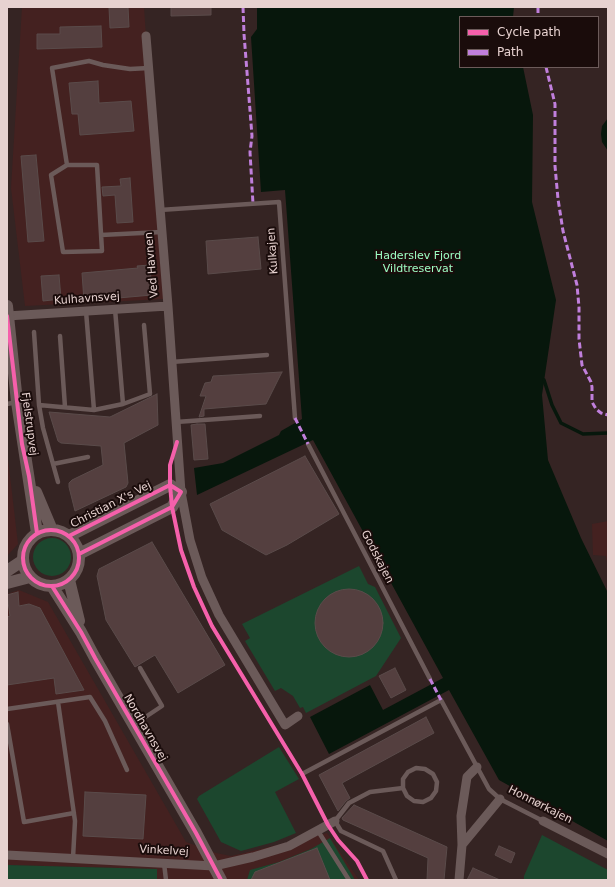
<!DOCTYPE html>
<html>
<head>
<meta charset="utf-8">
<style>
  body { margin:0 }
  #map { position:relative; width:615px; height:887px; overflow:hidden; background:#352423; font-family:"DejaVu Sans",sans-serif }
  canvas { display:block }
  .frame { position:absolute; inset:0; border:8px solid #e7d2d0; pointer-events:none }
  .legend { position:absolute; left:459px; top:16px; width:140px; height:52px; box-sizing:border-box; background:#1a0c0b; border:1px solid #6c5b5a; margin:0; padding:5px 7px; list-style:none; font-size:12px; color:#e7d2d0 }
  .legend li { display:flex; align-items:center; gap:8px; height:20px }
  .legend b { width:20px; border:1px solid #6c5b5a }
</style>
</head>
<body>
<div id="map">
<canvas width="615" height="887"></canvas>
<div class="frame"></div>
<ul class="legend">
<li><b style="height:5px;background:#f560ab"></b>Cycle path</li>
<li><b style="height:5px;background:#c07fdc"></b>Path</li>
</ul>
</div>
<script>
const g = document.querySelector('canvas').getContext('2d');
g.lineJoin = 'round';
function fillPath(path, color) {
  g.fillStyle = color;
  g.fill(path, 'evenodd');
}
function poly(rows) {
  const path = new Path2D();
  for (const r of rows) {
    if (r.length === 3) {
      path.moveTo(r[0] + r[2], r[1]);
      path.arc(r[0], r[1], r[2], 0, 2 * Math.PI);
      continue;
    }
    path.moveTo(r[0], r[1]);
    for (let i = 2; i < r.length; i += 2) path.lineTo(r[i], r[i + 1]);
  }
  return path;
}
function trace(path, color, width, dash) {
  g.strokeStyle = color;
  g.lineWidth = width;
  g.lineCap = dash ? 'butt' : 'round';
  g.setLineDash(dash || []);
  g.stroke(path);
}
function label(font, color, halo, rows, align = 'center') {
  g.font = font + ' "DejaVu Sans",sans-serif';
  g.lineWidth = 4;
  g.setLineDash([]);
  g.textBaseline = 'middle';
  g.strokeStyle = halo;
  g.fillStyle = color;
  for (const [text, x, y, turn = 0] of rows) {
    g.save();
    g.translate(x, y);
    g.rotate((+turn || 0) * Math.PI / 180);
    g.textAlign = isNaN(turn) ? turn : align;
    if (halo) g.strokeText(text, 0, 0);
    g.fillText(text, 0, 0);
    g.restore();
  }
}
fillPath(poly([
  [22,7,144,7,164,299,25,306,11,188],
  [7,450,18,544,7,556],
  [608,521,608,568,606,556,593,555,592,524],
  [19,590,48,602,186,842,216,853,231,856,327,833,359,880,157,880,157,869,7,865,7,594]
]), '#442120');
fillPath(poly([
  [52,557,19],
  [359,566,368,584,375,587,401,638,376,676,306,713,303,707,300,708,293,696,281,688,275,691,245,641,250,638,242,624],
  [279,747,299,779,275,792,296,833,274,842,241,851,221,842,197,799,199,796],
  [542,835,608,870,608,880,524,880,524,876],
  [330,838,355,880,247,880,250,870,279,862,311,849],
  [7,865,157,869,157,880,7,880]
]), '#1c472e');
fillPath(poly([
  [257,7,514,7,513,17,460,17,460,67,523,67,533,115,532,202,556,300,542,395,548,460,581,538,608,593,608,841,499,780,449,690,329,754,310,717,370,685,383,710,443,678,313,440,197,495,194,468,223,463,279,435,281,431,302,419,285,190,261,192,251,37,257,29],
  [608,118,608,151,602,142,601,134,602,126]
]), '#07170c');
trace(poly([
  [544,380,552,405,561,423,583,434,608,433]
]), '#07170c', 3.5);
const building = poly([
  [109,7,128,7,129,27,110,28,109,7],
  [171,7,211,7,211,15,171,16,171,7],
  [101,26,102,47,37,49,37,34,60,34,60,27,101,26],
  [98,81,99,103,131,101,134,131,80,135,78,114,72,114,69,83,98,81],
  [36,155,44,241,28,242,21,156,36,155],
  [130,178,133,222,117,223,115,195,103,196,102,187,121,186,120,179,130,178],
  [258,237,261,269,208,274,206,241,258,237],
  [150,265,152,295,84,301,82,273,138,268,137,266,150,265],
  [59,275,61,299,43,301,41,276,59,275],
  [282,372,266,404,204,409,204,416,199,417,206,396,200,396,205,383,211,382,213,376,282,372],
  [157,394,158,425,124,443,128,483,126,487,75,511,69,487,69,483,72,480,103,465,101,446,61,443,58,441,49,412,110,417,157,394],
  [197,424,205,424,208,459,194,460,191,425,197,424],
  [305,456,339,514,287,545,266,555,222,530,210,504,305,456],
  [152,542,225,665,178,693,155,655,135,667,106,620,97,576,99,569,152,542],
  [349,623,34],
  [18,592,19,606,29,604,40,608,84,690,56,694,54,678,7,685,7,617,10,616,7,595,18,592],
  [395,668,406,690,391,698,379,676,395,668],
  [426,717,434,733,342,783,350,798,346,801,338,811,319,775,426,717],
  [85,792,146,795,143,839,83,836,85,792],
  [354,805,447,847,444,880,427,880,428,858,343,820,342,818,354,805],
  [499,846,515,853,511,863,495,855,499,846],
  [317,848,330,880,251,880,255,872,317,848],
  [473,868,500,880,467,880,473,868]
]);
fillPath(building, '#543f3f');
trace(building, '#5a4b4a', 1);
trace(poly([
  [67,165,97,165,102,251,63,252,51,175,67,165,52,68,89,61,103,65,130,69,149,68],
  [160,210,279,202,295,418],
  [101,235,162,232],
  [115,309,123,404],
  [86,311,94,410],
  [34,332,39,405,43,428,58,482],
  [60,336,65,407],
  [171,362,267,355],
  [7,404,17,402],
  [39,405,94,410,123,404,150,394,144,325],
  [176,422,260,416],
  [308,444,430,679],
  [53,464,88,457],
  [58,702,75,821,73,858],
  [7,709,90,697,105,721,127,770],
  [7,724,24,822,74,813],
  [135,724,162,706,140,668],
  [302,774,441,700,489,789,500,799,543,821],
  [318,831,349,880],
  [164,863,166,880],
  [396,880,383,851,341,831,335,821,349,803,370,792,403,788,403,779,408,772,416,768,425,769,433,774,437,782,436,791,431,798,423,802,414,801,407,796,403,788]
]), '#6b5a59', 4.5);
trace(poly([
  [146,36,168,306,181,492,190,540,202,578,219,615,285,725,298,716],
  [7,316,168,306],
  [543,821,608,854],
  [462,845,500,799],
  [7,855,214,866,253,857,289,846,335,821],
  [459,880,462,845,461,816,467,777,477,767]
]), '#6b5a59', 9);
trace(poly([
  [7,306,17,402,37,533],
  [36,492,52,530],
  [51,558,28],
  [69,536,170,485,181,492,172,507,79,554],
  [7,571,22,561],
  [69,580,79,621],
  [7,583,30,577],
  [52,586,81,632,95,658,196,833,221,880]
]), '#6b5a59', 12);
trace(poly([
  [243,7,244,34,252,136,250,152,253,204],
  [538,7,538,17],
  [546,67,555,104,555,166,558,199,563,231,577,285,579,307,579,339,582,365,591,382,592,387,592,402,596,409,601,413,608,415],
  [295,418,308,444],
  [430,679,441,700]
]), '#c07fdc', 3, [6, 3]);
trace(poly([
  [7,316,22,444,29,476,37,533],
  [177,442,170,465,170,485,172,507,181,550,194,587,212,626,302,774,328,825,338,840,357,861,367,880],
  [51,558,28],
  [69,536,170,485,181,492,172,507,79,554],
  [52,586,81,632,95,658,196,833,221,880]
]), '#f560ab', 4);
label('11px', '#e7d2d0', '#1a0c0b', [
  ["Kulkajen",273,251,-94],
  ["Ved Havnen",152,265,-95],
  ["Kulhavnsvej",87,299,-4],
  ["Fjelstrupvej",29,424,82],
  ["Christian X's Vej",111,505,-27],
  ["Godskajen",377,557,63],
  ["Nordhavnsvej",145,728,60],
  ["Honnørkajen",540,805,27],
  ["Vinkelvej",164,851,3]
]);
label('11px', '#9cfdc3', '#1a0c0b', [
  ["Haderslev Fjord",418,256],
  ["Vildtreservat",418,269]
]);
</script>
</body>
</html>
